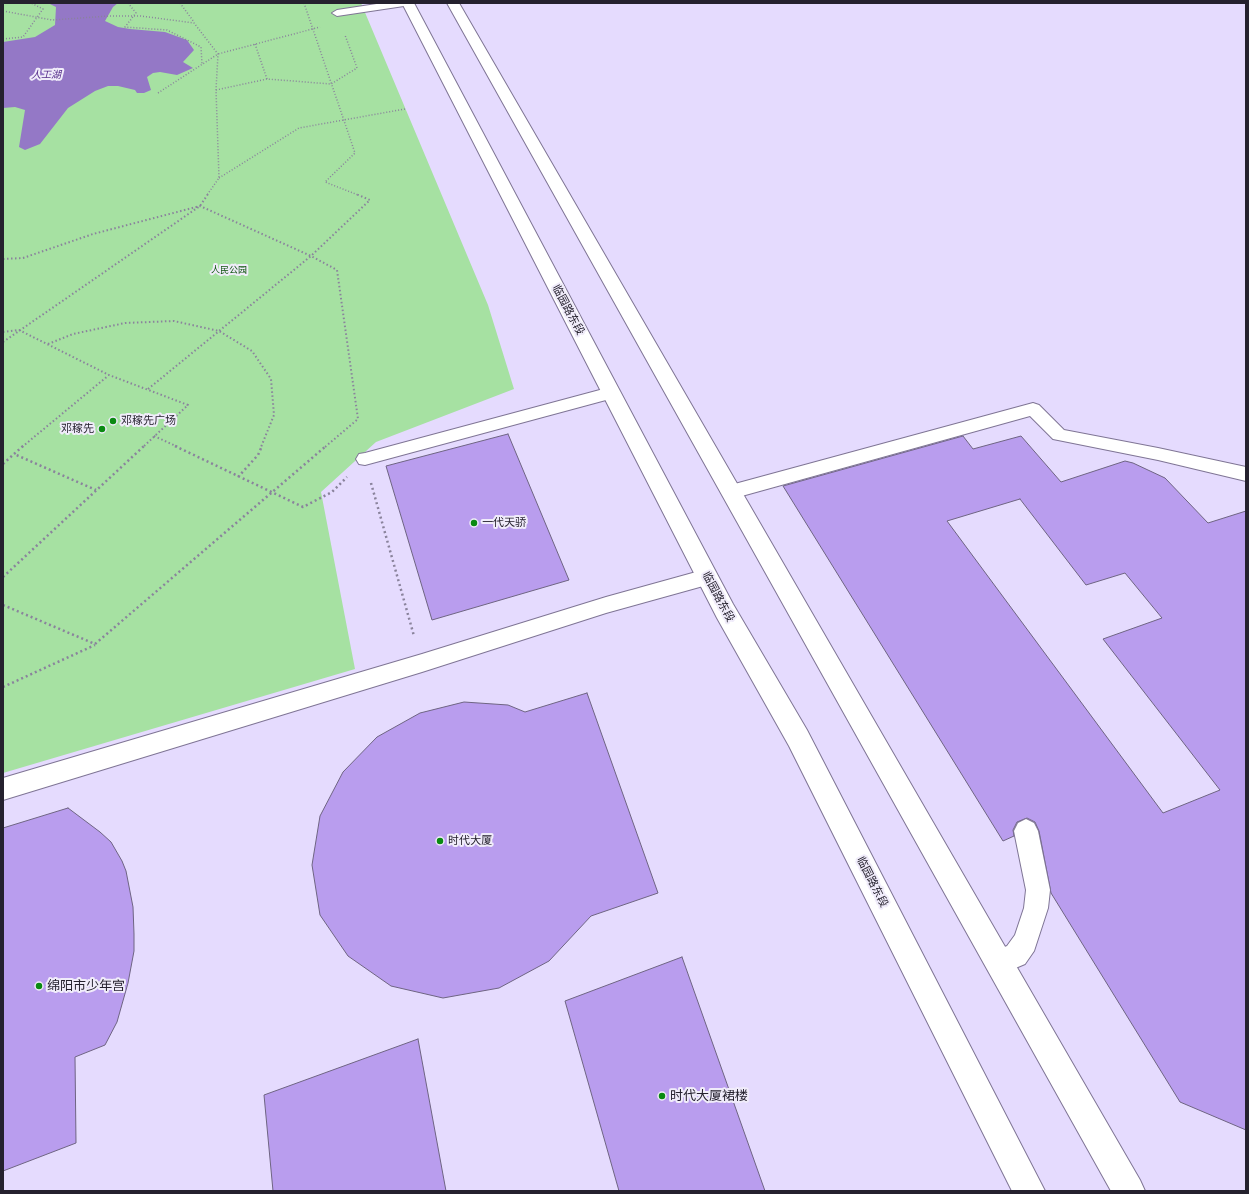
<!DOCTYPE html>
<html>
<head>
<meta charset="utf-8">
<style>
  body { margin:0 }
  #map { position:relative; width:1249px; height:1194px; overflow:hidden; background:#e5dbfe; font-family:"IBM Plex Sans",sans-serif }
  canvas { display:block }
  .frame { position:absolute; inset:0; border:4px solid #25212e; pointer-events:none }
</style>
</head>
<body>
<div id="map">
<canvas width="1249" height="1194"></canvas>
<div class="frame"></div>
</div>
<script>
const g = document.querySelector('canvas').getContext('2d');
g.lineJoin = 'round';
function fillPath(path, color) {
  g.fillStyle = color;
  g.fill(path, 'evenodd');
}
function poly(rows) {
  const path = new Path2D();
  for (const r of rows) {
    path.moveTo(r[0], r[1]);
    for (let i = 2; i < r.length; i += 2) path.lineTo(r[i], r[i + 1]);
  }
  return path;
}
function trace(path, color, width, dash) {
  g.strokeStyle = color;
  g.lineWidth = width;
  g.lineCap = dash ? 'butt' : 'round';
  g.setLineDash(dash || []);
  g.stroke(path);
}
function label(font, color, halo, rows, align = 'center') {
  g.font = font + ' "IBM Plex Sans","Noto Sans SC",sans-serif';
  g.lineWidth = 4;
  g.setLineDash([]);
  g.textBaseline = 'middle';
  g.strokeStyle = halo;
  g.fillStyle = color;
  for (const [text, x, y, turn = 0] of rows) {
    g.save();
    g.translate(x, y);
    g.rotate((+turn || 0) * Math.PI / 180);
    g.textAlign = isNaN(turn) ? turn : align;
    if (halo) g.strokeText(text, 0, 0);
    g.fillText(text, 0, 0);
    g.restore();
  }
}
fillPath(poly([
  [3,3,361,3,488,305,514,389,376,442,321,492,355,669,3,773]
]), '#a6e1a2');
fillPath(poly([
  [48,3,118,3,113,7,105,21,118,27,130,29,165,32,187,40,194,50,183,62,193,68,177,75,160,72,153,73,147,77,151,90,144,93,137,93,135,90,118,86,108,86,95,91,68,108,40,144,25,150,19,147,25,110,15,107,3,108,3,42,35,37,55,25,56,7]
]), '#9478c6');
const building = poly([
  [508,434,569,580,432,620,386,466,508,434],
  [963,436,973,449,1021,436,1061,482,1125,461,1133,463,1165,478,1208,523,1246,511,1246,1130,1180,1102,1051,893,1039,831,1035,822,1027,818,1017,822,1013,830,1014,836,1003,841,783,486,963,436],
  [1020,499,1086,585,1125,573,1162,618,1103,639,1220,790,1163,813,947,521,1020,499],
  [587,693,658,893,591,916,549,961,499,988,443,998,391,986,348,956,320,915,312,865,320,816,343,772,377,737,420,713,464,702,508,705,525,712,587,693],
  [68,808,100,832,111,842,122,861,126,871,133,907,134,934,134,951,128,983,117,1022,105,1045,75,1057,76,1143,3,1171,3,828,68,808],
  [682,957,765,1191,619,1191,565,1001,682,957],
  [418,1039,446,1191,273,1191,264,1095,418,1039]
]);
fillPath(building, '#b99dee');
trace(building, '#6e6482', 1);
const service = poly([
  [383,3,409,3,404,6,337,16,332,13,337,10,383,3],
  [611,387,617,389,619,393,617,397,365,465,359,464,356,459,359,454,365,453,611,387],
  [1033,403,1039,405,1064,430,1158,448,1246,467,1246,481,1158,460,1053,439,1030,416,731,499,725,497,722,492,725,487,731,485,1033,403],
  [707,569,714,571,717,577,714,583,606,613,422,672,3,800,3,778,422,654,606,597,707,569],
  [1026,819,1034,823,1038,831,1050,890,1048,908,1034,951,1025,964,999,975,990,971,986,962,990,953,1007,946,1015,935,1024,908,1026,890,1014,831,1018,823,1026,819]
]);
const secondary = poly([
  [402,3,414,3,733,604,807,730,1045,1191,1012,1191,789,746,717,618,402,3],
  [447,3,459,3,1140,1180,1145,1191,1111,1191,447,3]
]);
trace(service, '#7f7595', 2);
trace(secondary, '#7f7595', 2);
trace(poly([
  [128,3,136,13,125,27,167,30,201,47,202,64],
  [180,3,194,22],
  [304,3,355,153,325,182,358,195],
  [3,11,52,20,109,16,141,16,194,23,218,54,216,90,219,178,207,195],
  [3,39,23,37,43,9,31,3],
  [255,44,267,79],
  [216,90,267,79,331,84,357,68,345,35],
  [158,93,218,54,320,27],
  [219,178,299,128,405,109]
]), '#8a839c', 1.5, [1, 2]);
trace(poly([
  [3,259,23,258,93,234,200,206,311,256,337,270,358,419,325,447],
  [3,332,19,330,109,375],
  [3,342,200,206,208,194],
  [48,344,73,334,125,323,174,321,219,331,252,351,271,379,274,415,261,447],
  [148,389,311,256,370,200,356,194],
  [154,436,178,447],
  [22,447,109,375,188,405,143,447]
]), '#8a839c', 2, [1.5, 2.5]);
trace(poly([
  [23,446,14,454,96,490],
  [175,446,303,507,332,492,347,477],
  [3,464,14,454],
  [238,477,258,455,262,446],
  [371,483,414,636],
  [3,577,144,446],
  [3,605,95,644,326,446],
  [3,687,95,645]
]), '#8a839c', 2.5, [2, 3]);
fillPath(service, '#fff');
fillPath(secondary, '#fff');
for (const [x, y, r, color] of [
  [113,421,4,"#0a8a12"],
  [102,429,4,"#0a8a12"],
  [474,523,4,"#0a8a12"],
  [440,841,4,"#0a8a12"],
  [39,986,4,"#0a8a12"],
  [662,1096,4,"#0a8a12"]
]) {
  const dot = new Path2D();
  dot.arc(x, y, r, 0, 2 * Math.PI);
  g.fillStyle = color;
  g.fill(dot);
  trace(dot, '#f0ecfa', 1.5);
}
label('9px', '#105411', '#f0ecfa', [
  ["人民公园",229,270]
]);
label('italic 10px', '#572f8c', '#f0ecfa', [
  ["人工湖",46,75]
]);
label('11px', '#25212e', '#f0ecfa', [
  ["临园路东段",568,310,62],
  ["临园路东段",718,597,62],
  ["临园路东段",872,882,63]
]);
label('11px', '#25212e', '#f0ecfa', [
  ["邓稼先广场",121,421],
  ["邓稼先",94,429,"right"],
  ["一代天骄",482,523],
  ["时代大厦",448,841]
], 'left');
label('13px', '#25212e', '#f0ecfa', [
  ["绵阳市少年宫",47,986],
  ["时代大厦裙楼",670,1096]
], 'left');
</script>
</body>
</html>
